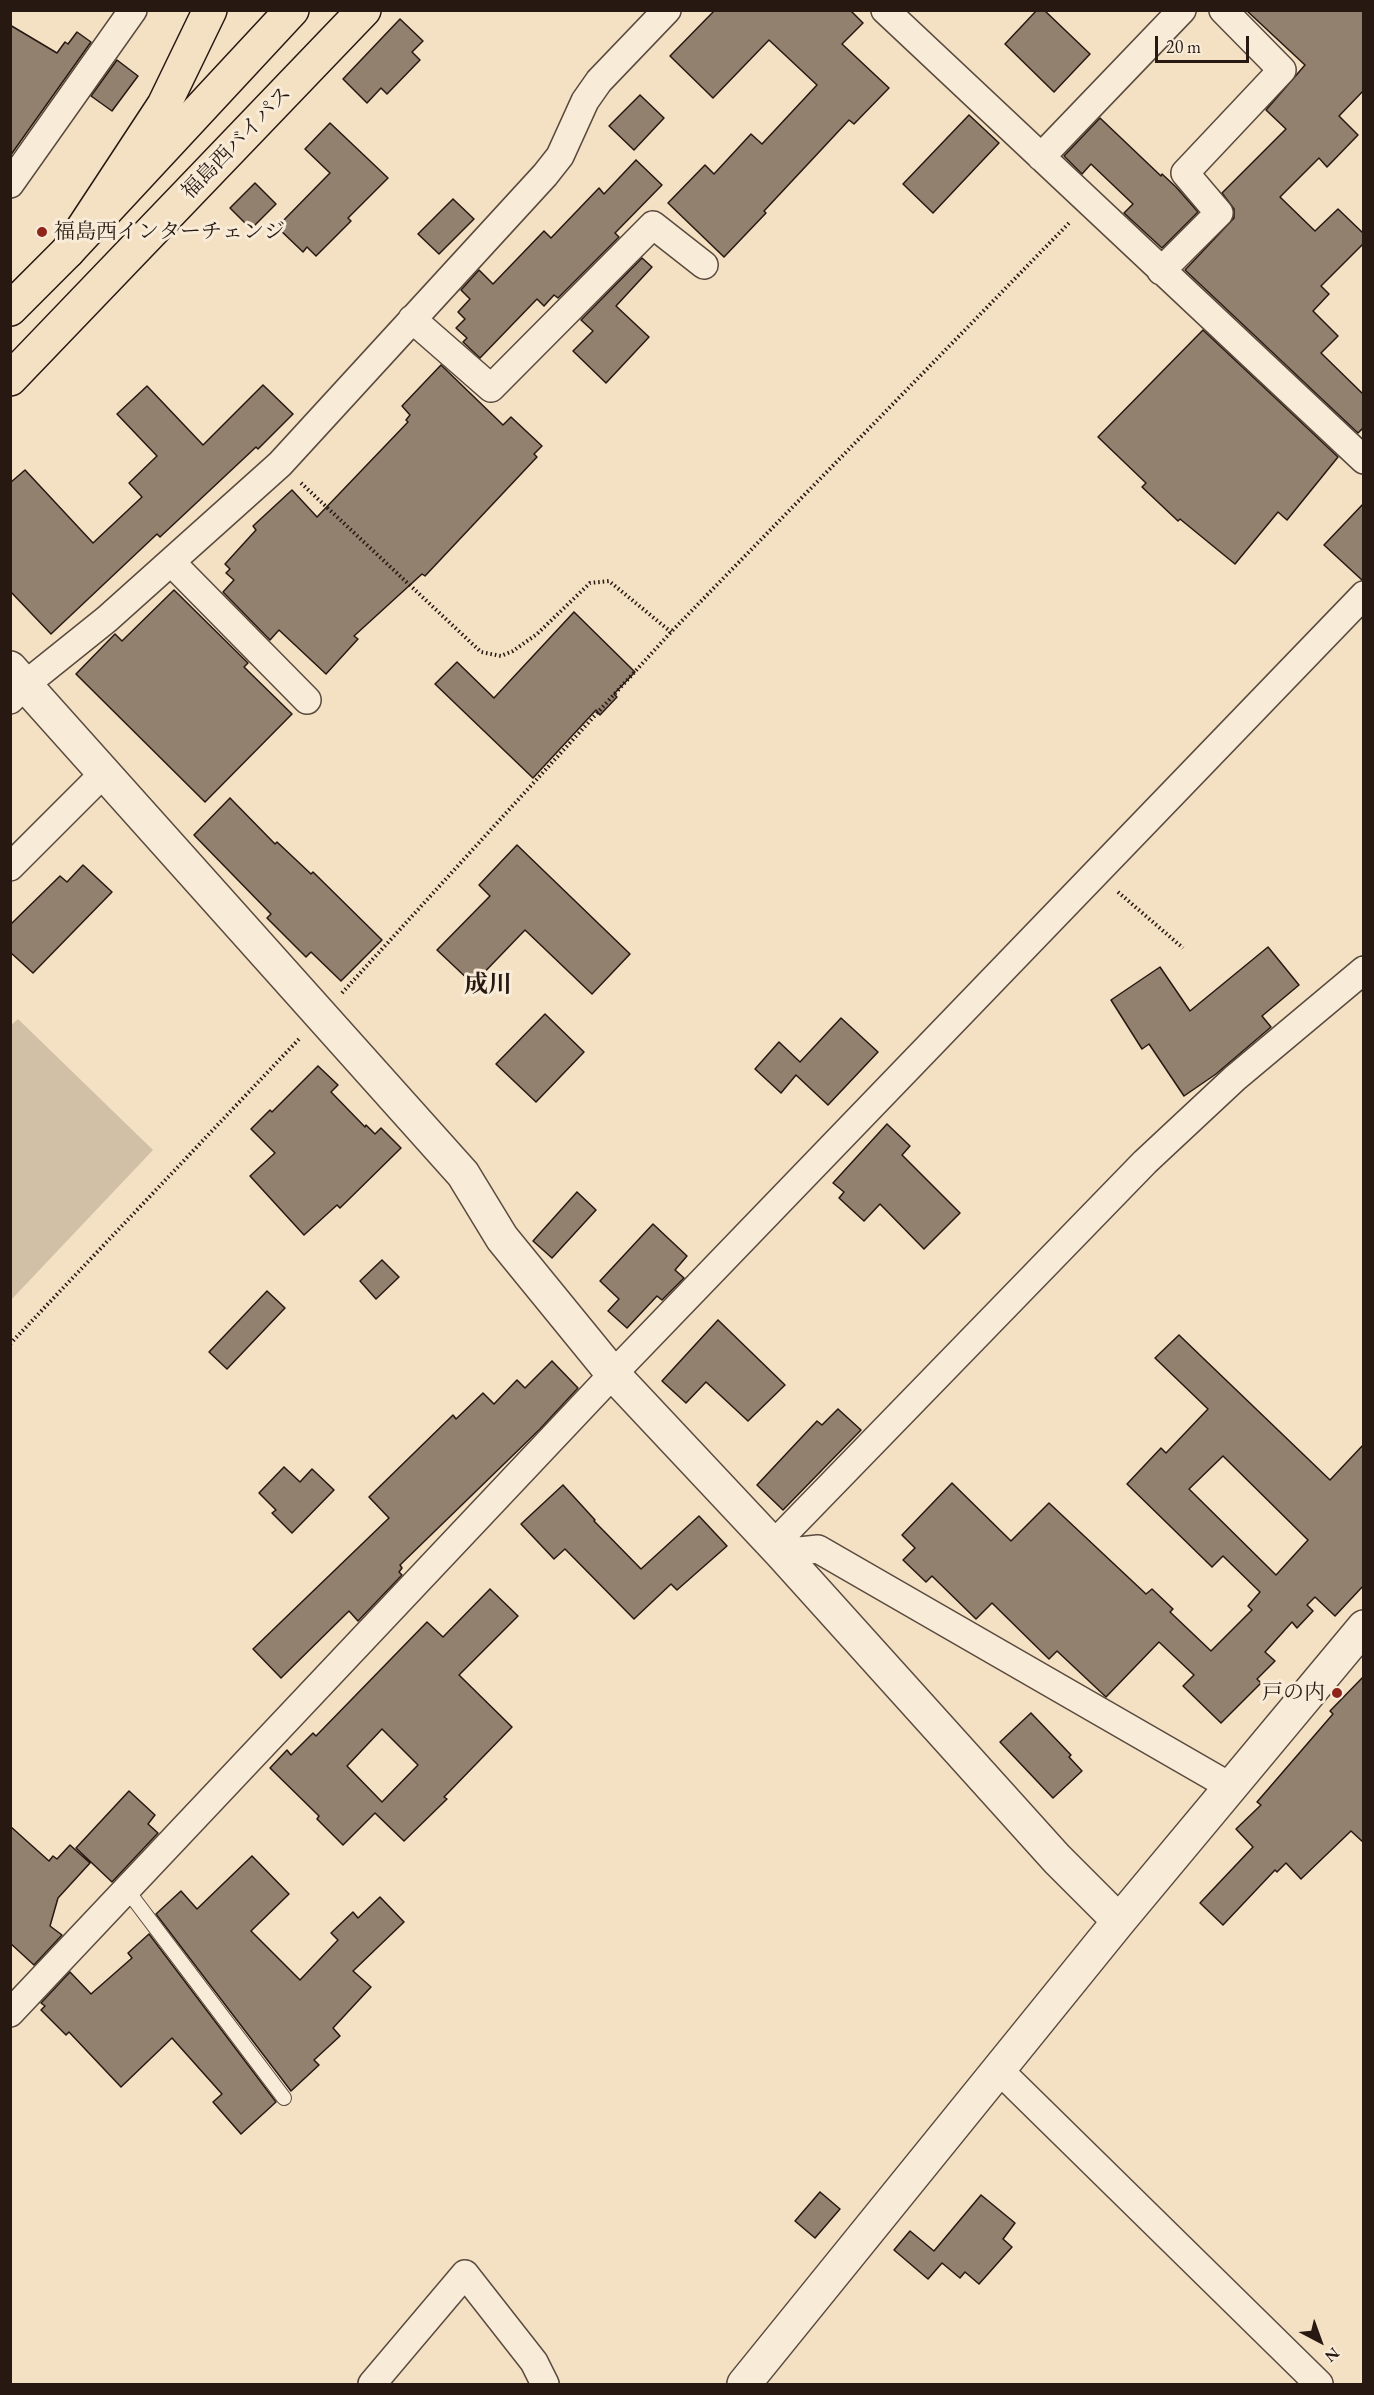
<!DOCTYPE html>
<html>
<head>
<meta charset="utf-8">
<style>
  body { margin:0 }
  #map { position:relative; width:1374px; height:2395px; overflow:hidden; background:#f4e1c4; font-family:"EB Garamond",serif }
  canvas { display:block }
  .frame { position:absolute; inset:0; border:12px solid #271812; pointer-events:none }
  .north { position:absolute; left:1290px; top:2311px; width:60px; height:60px; -webkit-text-stroke:4px #f8ecd9; paint-order:stroke; rotate:139deg; font-size:16px; font-weight:700; line-height:24px; text-align:center; color:#271812 }
  .north::after { content:''; display:block; margin:auto; width:21px; height:27px; background:#271812; clip-path:polygon(50% 0,100% 100%,50% 72%,0 100%) }
  .scale { position:absolute; left:1155px; top:36px; width:94px; height:27px; box-sizing:border-box; border:3px solid #271812; border-top:0; padding-left:8px; font-size:18px; line-height:21px; white-space:nowrap; color:#271812; -webkit-text-stroke:4px #f8ecd9; paint-order:stroke }
</style>
</head>
<body>
<div id="map">
<canvas width="1374" height="2395"></canvas>
<div class="frame"></div>
<div class="north">N</div>
<div class="scale">20 m</div>
</div>
<script>
const g = document.querySelector('canvas').getContext('2d');
g.lineJoin = 'round';
function fillPath(path, color) {
  g.fillStyle = color;
  g.fill(path, 'evenodd');
}
function poly(rows) {
  const path = new Path2D();
  for (const r of rows) {
    path.moveTo(r[0], r[1]);
    for (let i = 2; i < r.length; i += 2) path.lineTo(r[i], r[i + 1]);
  }
  return path;
}
function trace(path, color, width, dash) {
  g.strokeStyle = color;
  g.lineWidth = width;
  g.lineCap = dash ? 'butt' : 'round';
  g.setLineDash(dash || []);
  g.stroke(path);
}
function label(font, color, halo, rows, align = 'center') {
  g.font = font + ' "EB Garamond","Noto Serif JP",serif';
  g.lineWidth = 6;
  g.setLineDash([]);
  g.textBaseline = 'middle';
  g.strokeStyle = halo;
  g.fillStyle = color;
  for (const [text, x, y, turn = 0] of rows) {
    g.save();
    g.translate(x, y);
    g.rotate((+turn || 0) * Math.PI / 180);
    g.textAlign = isNaN(turn) ? turn : align;
    if (halo) g.strokeText(text, 0, 0);
    g.fillText(text, 0, 0);
    g.restore();
  }
}
fillPath(poly([
  [18,1019,153,1150,11,1300,10,1026]
]), '#d1bfa6');
const building = poly([
  [715,10,850,10,863,23,842,44,889,88,854,124,849,120,764,211,766,213,724,257,668,203,705,165,714,174,751,134,762,144,817,85,769,40,713,98,670,56,715,10],
  [1037,10,1044,10,1090,54,1054,92,1005,44,1037,10],
  [1246,10,1364,10,1364,90,1339,116,1358,135,1327,167,1319,158,1280,197,1315,231,1338,209,1364,234,1364,243,1321,286,1329,294,1313,311,1338,336,1321,353,1364,395,1364,427,1358,433,1185,270,1234,218,1234,209,1222,193,1286,129,1266,110,1305,65,1246,10],
  [400,19,423,41,412,52,420,60,387,94,381,88,367,103,343,79,400,19],
  [10,25,57,53,65,42,68,44,77,32,91,42,10,156,10,25],
  [117,60,138,76,112,111,91,96,117,60],
  [640,95,664,118,634,150,609,126,640,95],
  [969,115,999,143,933,213,903,184,969,115],
  [1100,118,1161,176,1162,174,1176,187,1198,212,1162,248,1124,213,1133,204,1091,164,1082,174,1064,156,1100,118],
  [330,123,388,178,348,218,351,221,316,256,307,247,303,252,277,227,330,173,305,149,330,123],
  [636,160,662,185,615,233,619,237,558,298,554,295,544,306,537,299,480,358,463,342,467,338,456,328,465,319,458,312,470,299,461,290,479,270,493,284,544,231,551,238,599,188,604,194,636,160],
  [255,183,276,204,251,229,230,208,255,183],
  [453,199,474,219,439,254,418,234,453,199],
  [642,258,652,267,616,306,649,337,606,383,573,351,593,331,581,320,642,258],
  [1203,330,1338,457,1287,520,1278,512,1235,564,1180,519,1178,521,1142,487,1146,483,1098,437,1203,330],
  [441,365,503,425,511,417,542,446,534,454,537,457,425,576,422,574,354,636,358,639,326,674,279,630,270,640,223,592,234,580,226,573,230,569,225,564,256,530,253,526,292,490,317,517,408,422,406,420,410,415,402,406,441,365],
  [263,385,293,414,258,449,256,447,160,537,157,534,51,634,10,591,10,483,25,470,93,543,142,497,129,483,157,456,117,414,147,386,203,445,263,385],
  [1364,503,1364,580,1362,580,1324,545,1364,503],
  [174,590,248,663,244,667,292,714,205,802,76,674,115,634,122,641,174,590],
  [574,612,635,672,614,694,617,697,600,715,596,710,533,778,435,684,457,662,494,698,574,612],
  [230,798,275,844,277,842,311,874,313,872,382,940,341,981,311,952,306,957,267,918,271,914,194,835,230,798],
  [517,845,630,954,592,994,525,930,473,984,437,950,490,896,479,885,517,845],
  [83,865,112,892,33,973,10,952,10,925,60,876,67,882,83,865],
  [1268,947,1299,985,1262,1016,1271,1027,1216,1074,1184,1096,1149,1044,1142,1049,1111,1000,1160,967,1190,1011,1268,947],
  [545,1014,584,1052,536,1102,496,1064,545,1014],
  [841,1018,878,1052,828,1105,796,1075,781,1093,755,1069,779,1042,800,1062,841,1018],
  [318,1066,338,1085,331,1092,365,1127,366,1125,375,1134,381,1128,401,1148,340,1208,337,1205,304,1235,250,1176,275,1153,251,1129,270,1110,272,1112,318,1066],
  [887,1124,910,1146,902,1155,960,1213,924,1249,880,1204,864,1221,839,1198,844,1192,833,1183,887,1124],
  [577,1192,596,1210,552,1258,533,1241,577,1192],
  [653,1224,687,1256,675,1270,684,1278,662,1300,657,1296,627,1328,608,1311,619,1299,600,1281,653,1224],
  [382,1260,399,1277,376,1299,360,1281,382,1260],
  [267,1291,285,1308,227,1369,209,1352,267,1291],
  [718,1320,785,1385,748,1421,706,1382,686,1403,662,1381,718,1320],
  [1179,1335,1330,1480,1364,1444,1364,1585,1335,1616,1315,1597,1307,1605,1313,1611,1297,1628,1292,1622,1265,1652,1275,1661,1257,1679,1261,1683,1221,1723,1183,1686,1194,1675,1159,1642,1106,1697,1057,1651,1049,1659,992,1603,976,1619,932,1576,926,1582,903,1560,915,1548,902,1535,952,1483,1011,1541,1049,1503,1146,1594,1152,1589,1173,1609,1170,1612,1211,1651,1252,1610,1248,1606,1260,1592,1223,1556,1212,1567,1127,1484,1161,1448,1166,1453,1208,1409,1155,1358,1179,1335],
  [1223,1456,1308,1540,1276,1575,1189,1489,1223,1456],
  [552,1361,578,1388,540,1429,400,1565,402,1568,399,1572,402,1575,358,1621,349,1611,281,1678,253,1649,389,1518,369,1497,453,1415,456,1419,483,1393,494,1404,517,1380,525,1388,552,1361],
  [838,1409,861,1430,783,1510,757,1485,817,1421,822,1425,838,1409],
  [284,1467,300,1482,312,1469,334,1490,292,1533,272,1513,276,1510,259,1493,284,1467],
  [563,1485,595,1520,594,1521,641,1569,699,1516,727,1546,677,1590,671,1584,634,1619,565,1549,554,1559,521,1524,563,1485],
  [490,1589,518,1616,459,1675,512,1727,444,1797,447,1799,404,1841,375,1813,343,1845,317,1819,319,1816,270,1768,287,1750,291,1755,313,1733,316,1736,427,1622,443,1637,490,1589],
  [382,1729,418,1765,382,1802,347,1766,382,1729],
  [1364,1676,1364,1843,1351,1831,1301,1879,1286,1863,1277,1872,1275,1870,1223,1925,1200,1903,1253,1847,1236,1829,1261,1805,1257,1802,1333,1714,1330,1711,1364,1676],
  [1031,1713,1071,1755,1069,1757,1082,1771,1053,1798,1000,1742,1031,1713],
  [129,1791,155,1815,148,1824,158,1833,112,1882,76,1848,129,1791],
  [10,1826,49,1861,53,1856,57,1859,70,1845,90,1863,58,1898,50,1926,62,1935,34,1965,10,1943,10,1826],
  [252,1856,289,1894,251,1931,300,1980,338,1940,331,1933,353,1912,358,1918,380,1897,404,1922,353,1971,371,1987,333,2028,340,2036,314,2060,319,2065,291,2091,156,1914,181,1891,197,1909,252,1856],
  [149,1934,276,2102,241,2134,213,2102,222,2094,172,2038,121,2087,69,2032,66,2035,41,2010,45,2006,41,2003,70,1972,91,1994,132,1958,128,1953,149,1934],
  [820,2192,840,2209,815,2238,795,2221,820,2192],
  [981,2195,1015,2223,1003,2239,1012,2247,979,2284,965,2272,960,2278,942,2263,928,2279,894,2250,910,2231,934,2251,981,2195]
]);
fillPath(building, '#92816f');
trace(building, '#271812', 1.5);
const service = poly([
  [127,1890,284,2098]
]);
const minor = poly([
  [885,10,1364,460],
  [1041,157,1182,10],
  [10,184,133,10],
  [1161,271,1219,213,1185,173,1282,70,1223,10],
  [412,319,491,388,653,225,704,265],
  [171,562,307,700],
  [10,700,26,684,107,619,280,464,545,175,560,156,585,101,599,81,667,10],
  [10,867,104,773],
  [773,1545,1145,1162,1235,1078,1364,970],
  [781,1553,818,1549,1231,1787],
  [10,2013,613,1374,1364,595],
  [999,2070,1319,2384],
  [372,2384,465,2274,534,2362,545,2384]
]);
const tertiary = poly([
  [10,668,463,1174,502,1238,613,1374,781,1553,1057,1859,1119,1921],
  [744,2384,1119,1921,1364,1627]
]);
const trunk = poly([
  [10,309,68,251,292,10],
  [10,379,364,10]
]);
const motorway = poly([
  [68,251,164,105,210,10]
]);
trace(service, '#5a4a3e', 16);
trace(minor, '#5a4a3e', 30);
trace(tertiary, '#5a4a3e', 36);
trace(trunk, '#271812', 36);
trace(motorway, '#271812', 36);
trace(poly([
  [301,483,481,652,501,656,513,651,537,634,590,583,609,581,671,632],
  [1118,892,1183,948],
  [342,993,671,632,1070,222],
  [10,1344,300,1038]
]), '#271812', 4, [1.5, 3]);
trace(service, '#f8ecd9', 14);
trace(minor, '#f8ecd9', 27);
trace(tertiary, '#f8ecd9', 33);
trace(trunk, '#f4e1c4', 33);
trace(motorway, '#f4e1c4', 33);
for (const [x, y, r, color] of [
  [42,232,6,"#8f2418"],
  [1337,1693,6,"#8f2418"]
]) {
  const dot = new Path2D();
  dot.arc(x, y, r, 0, 2 * Math.PI);
  g.fillStyle = color;
  g.fill(dot);
  trace(dot, '#f8ecd9', 2);
}
label('21px', '#271812', '#f8ecd9', [
  ["福島西バイパス",237,143,-46]
]);
label('21px', '#271812', '#f8ecd9', [
  ["福島西インターチェンジ",54,232],
  ["戸の内",1325,1693,"right"]
], 'left');
label('bold 24px', '#271812', '#f8ecd9', [
  ["成川",488,985]
]);
</script>
</body>
</html>
